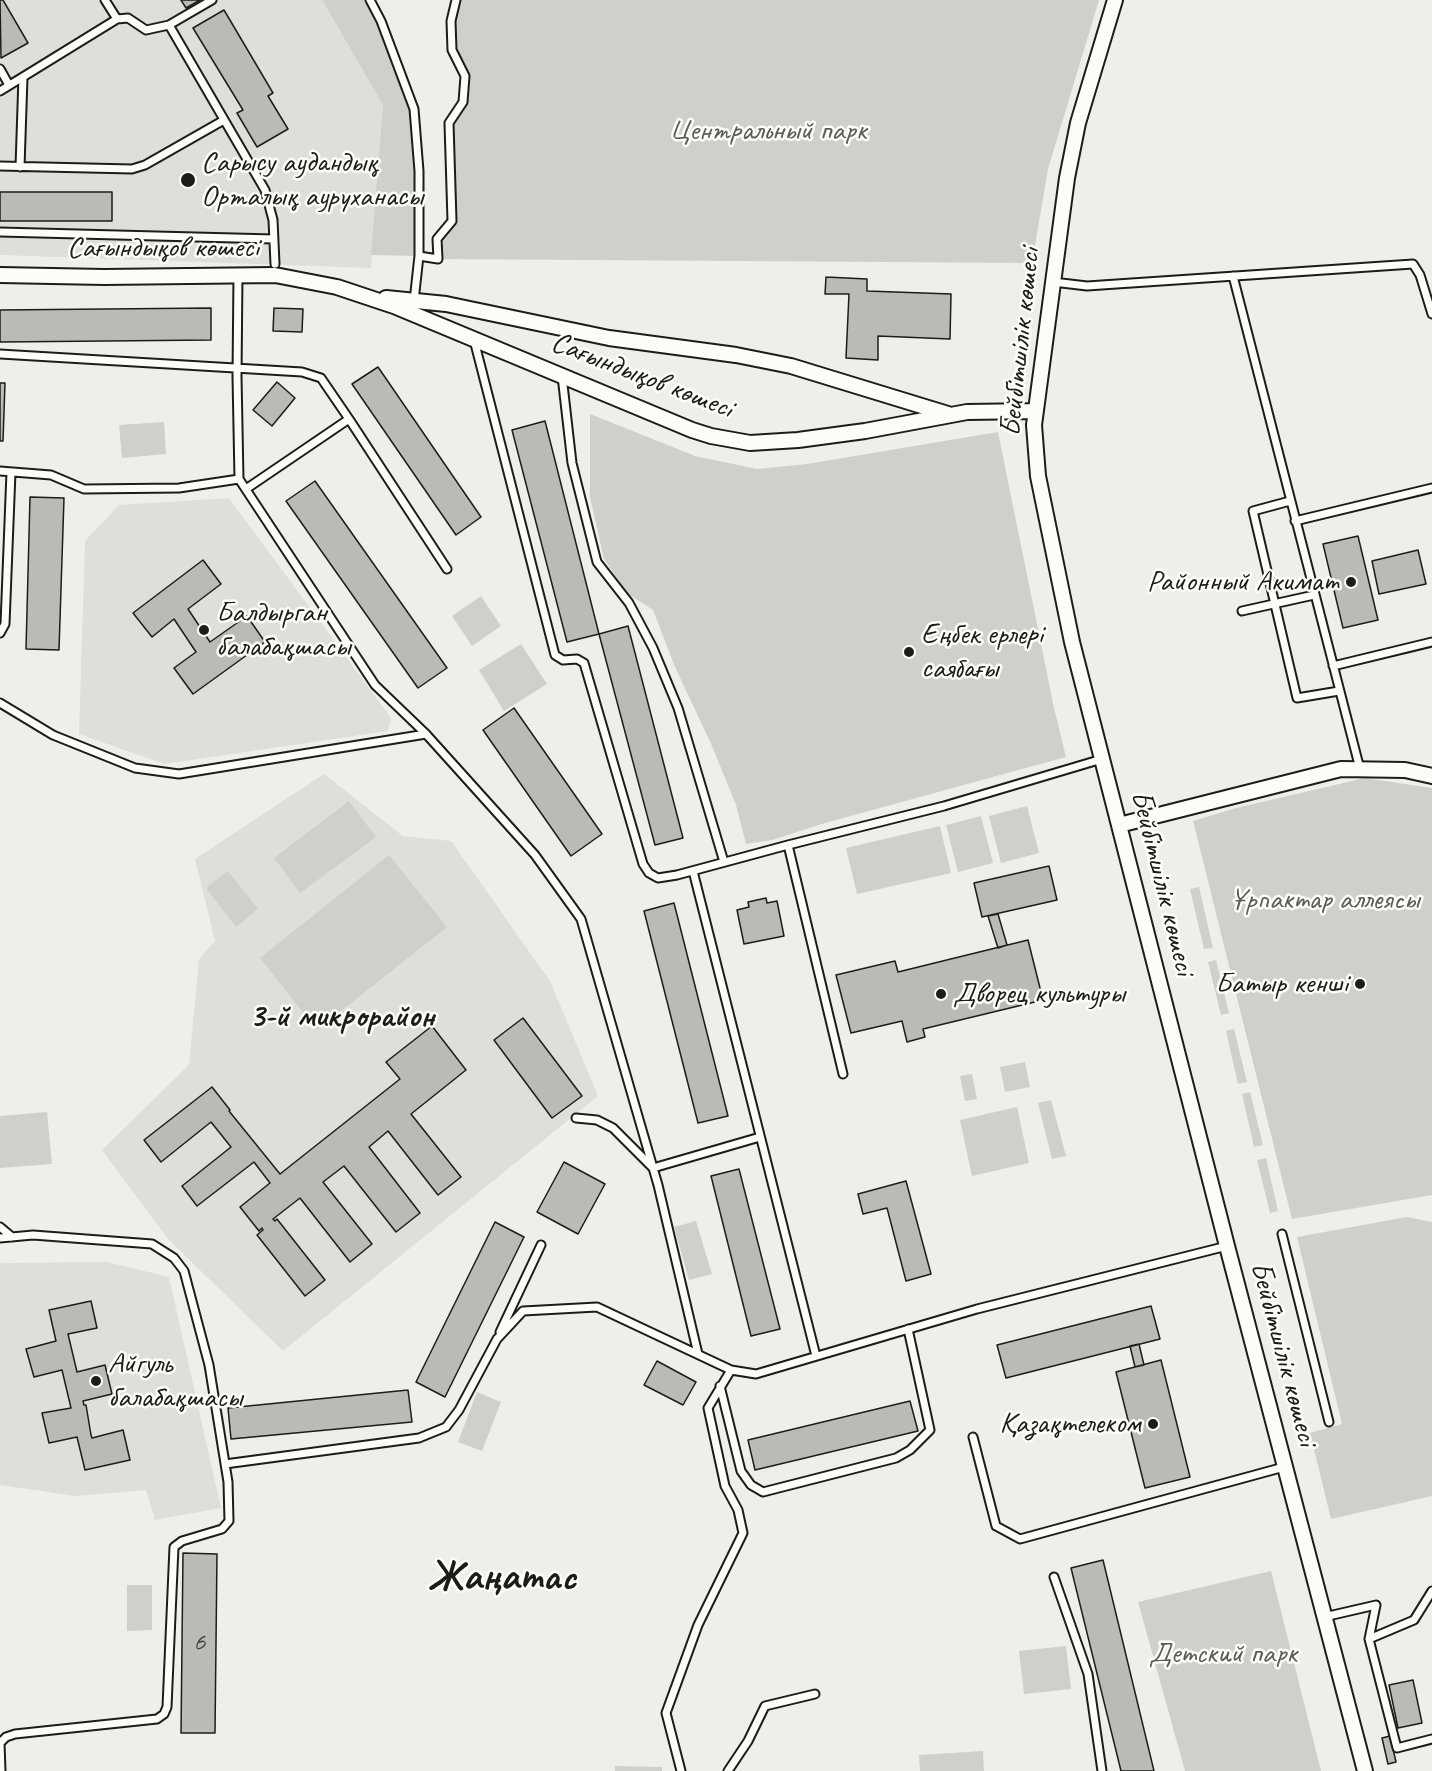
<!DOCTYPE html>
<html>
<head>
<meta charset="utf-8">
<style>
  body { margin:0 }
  canvas { display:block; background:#f0eeea }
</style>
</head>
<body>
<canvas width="1432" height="1771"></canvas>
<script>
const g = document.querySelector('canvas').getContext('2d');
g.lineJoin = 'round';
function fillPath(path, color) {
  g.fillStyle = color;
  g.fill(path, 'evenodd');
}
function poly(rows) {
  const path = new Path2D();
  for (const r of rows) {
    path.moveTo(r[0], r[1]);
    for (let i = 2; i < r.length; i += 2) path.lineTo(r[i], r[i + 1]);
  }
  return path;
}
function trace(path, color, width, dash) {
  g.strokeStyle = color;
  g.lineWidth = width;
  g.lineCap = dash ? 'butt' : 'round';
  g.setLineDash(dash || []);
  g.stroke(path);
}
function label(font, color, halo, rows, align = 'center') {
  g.font = font + ' Caveat,sans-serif';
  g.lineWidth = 5;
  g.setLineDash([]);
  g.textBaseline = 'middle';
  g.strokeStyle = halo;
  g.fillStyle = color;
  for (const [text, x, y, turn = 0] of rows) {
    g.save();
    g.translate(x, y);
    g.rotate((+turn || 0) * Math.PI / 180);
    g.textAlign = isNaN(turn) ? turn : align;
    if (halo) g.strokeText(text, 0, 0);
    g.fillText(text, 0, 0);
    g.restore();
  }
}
fillPath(poly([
  [0,0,322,0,383,105,371,268,0,255],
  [229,498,391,718,388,731,164,764,79,734,85,541,119,505],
  [324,774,403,836,451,841,550,981,598,1096,283,1351,168,1239,102,1150,189,1065,199,959,215,941,195,859],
  [107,1262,169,1277,221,1508,155,1520,146,1490,75,1496,0,1485,0,1263]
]), '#e0deda');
fillPath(poly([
  [322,0,370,0,414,109,419,256,371,255,383,105],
  [456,0,1099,0,1048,169,1032,263,438,259,437,239,452,221,449,123,463,102,465,83,452,50],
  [590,414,695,456,757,469,807,464,998,432,1054,708,1066,757,825,823,772,840,746,844,736,805,712,746,675,667,653,610,628,594,604,559,590,497],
  [164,422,166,454,122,458,119,425],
  [481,596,501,626,472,646,452,616],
  [521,644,547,684,504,711,479,670],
  [1365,778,1432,788,1432,1195,1292,1219,1193,821,1236,808],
  [349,801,376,837,300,893,274,858],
  [1027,806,1039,853,1001,863,989,816],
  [981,816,993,863,958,872,946,825],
  [940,826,951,873,857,894,846,848],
  [389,855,447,927,317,1030,260,958],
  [228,871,258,909,236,927,206,888],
  [1199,887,1213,948,1204,949,1190,889],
  [1216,960,1229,1013,1221,1015,1208,962],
  [1234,1029,1247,1082,1238,1084,1226,1031],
  [1025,1062,1030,1087,1005,1092,1000,1067],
  [972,1074,977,1099,965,1101,960,1076],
  [1250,1092,1263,1145,1254,1147,1242,1094],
  [1051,1100,1066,1156,1052,1159,1038,1103],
  [1017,1107,1029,1163,972,1176,960,1120],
  [47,1112,52,1164,0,1168,0,1116],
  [1266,1158,1278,1211,1270,1213,1257,1160],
  [1407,1217,1432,1222,1432,1496,1331,1519,1310,1433,1342,1424,1297,1237],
  [696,1221,712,1274,689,1280,674,1227],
  [477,1392,501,1402,482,1451,458,1442],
  [1271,1571,1321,1771,1185,1771,1138,1602],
  [127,1585,152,1585,152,1630,127,1631],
  [1066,1646,1071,1689,1024,1694,1019,1651],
  [983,1751,984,1771,920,1771,919,1755],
  [615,1766,662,1767,662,1771,615,1771]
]), '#d0cfcc');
const building = poly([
  [0,0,3,0,28,43,1,58,0,0],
  [181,0,200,0,186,8,181,0],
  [224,10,273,93,268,96,288,129,257,147,237,113,243,110,193,28,224,10],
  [0,192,112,192,112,221,0,221,0,192],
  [826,277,867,279,867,291,951,294,950,339,878,336,878,360,846,358,849,294,825,294,826,277],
  [211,308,211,340,0,342,0,310,211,308],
  [274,308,303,309,302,332,273,331,274,308],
  [378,367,481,517,456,535,352,384,378,367],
  [277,382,295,398,272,426,253,410,277,382],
  [0,383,5,383,3,441,0,441,0,383],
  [545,421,599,634,567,642,512,430,545,421],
  [315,481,447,668,418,688,286,501,315,481],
  [30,497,64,498,59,650,26,649,30,497],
  [1358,536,1378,620,1343,628,1323,544,1358,536],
  [1418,550,1426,584,1379,594,1372,561,1418,550],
  [203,560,221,584,188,609,210,642,247,616,265,642,193,694,174,668,196,652,174,619,152,637,133,613,203,560],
  [628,626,683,838,655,845,599,634,628,626],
  [514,708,602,834,571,856,483,730,514,708],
  [1049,866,1057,900,982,917,974,883,1049,866],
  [766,898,767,903,777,901,784,936,744,944,737,910,749,907,748,902,766,898],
  [674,903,728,1116,698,1123,644,911,674,903],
  [998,914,1007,945,998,948,988,916,998,914],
  [1028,940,1043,1000,923,1029,925,1037,907,1042,902,1021,851,1033,836,975,895,961,898,972,1028,940],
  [523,1018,582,1096,552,1118,494,1040,523,1018],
  [432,1026,466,1070,411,1114,461,1177,438,1195,388,1131,369,1147,420,1213,396,1232,344,1166,323,1182,372,1244,350,1262,300,1198,273,1219,275,1221,277,1219,325,1280,305,1296,257,1235,263,1230,262,1228,259,1231,240,1207,270,1183,254,1162,197,1206,182,1186,231,1147,211,1122,161,1162,144,1140,212,1087,230,1110,229,1111,280,1174,400,1079,386,1062,432,1026],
  [564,1162,605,1184,578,1234,537,1212,564,1162],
  [739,1169,780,1329,751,1336,711,1176,739,1169],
  [906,1181,931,1274,906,1281,887,1208,863,1214,858,1194,906,1181],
  [495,1222,524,1237,445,1397,416,1382,495,1222],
  [91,1301,97,1328,68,1334,77,1372,105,1365,112,1394,83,1401,84,1405,86,1405,91,1435,92,1438,123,1430,130,1460,85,1470,77,1437,49,1443,42,1413,71,1408,62,1370,34,1377,26,1349,56,1341,49,1310,91,1301],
  [1151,1306,1160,1339,1006,1378,997,1345,1151,1306],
  [1139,1344,1144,1365,1135,1367,1130,1346,1139,1344],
  [1161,1360,1190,1477,1145,1488,1116,1372,1161,1360],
  [657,1361,696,1382,683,1405,644,1385,657,1361],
  [408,1390,412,1422,231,1439,228,1408,408,1390],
  [910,1401,918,1431,755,1470,748,1440,910,1401],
  [183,1553,217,1554,215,1733,181,1733,183,1553],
  [1103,1560,1154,1771,1121,1771,1071,1568,1103,1560],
  [1413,1680,1422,1723,1398,1728,1389,1685,1413,1680],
  [1390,1736,1396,1762,1388,1764,1382,1738,1390,1736]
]);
fillPath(building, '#bbbab6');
trace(building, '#1c1c1c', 1.5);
const lane = poly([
  [105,0,117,19],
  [370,0,381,21,414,109,419,171,419,256,414,301],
  [169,25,212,0],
  [0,69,9,85],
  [0,91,117,19,128,18,146,30,169,25,265,190,273,220,275,264],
  [0,166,132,169,145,165,224,120],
  [20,167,23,77],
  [0,232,274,239],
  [419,256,438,259,437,239,452,221,449,123,463,102,465,76,452,50,451,21,456,0],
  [238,275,237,376,239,479,375,685,426,734,535,855,581,919,658,1185,698,1354],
  [1233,276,1360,769],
  [1053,282,1087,286,1413,264,1420,275,1432,314],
  [474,340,555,655,563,660,577,659,584,663,643,864,649,873,658,878,677,875,788,845,944,806,1102,759],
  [0,354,302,372,321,378,349,419],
  [562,376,572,463,597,562,629,603,653,648,678,708,724,862],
  [0,471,51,475,84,489,179,488,239,479],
  [246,489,349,419,447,569],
  [1290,501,1253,511,1297,698,1339,691],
  [1295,521,1432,488],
  [1242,611,1314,595],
  [0,633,5,624,11,472],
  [1333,666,1432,642],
  [0,703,53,735,135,768,179,774,426,734],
  [788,845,843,1074],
  [693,871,816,1356],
  [576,1118,597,1120,613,1128,653,1168,760,1137],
  [0,1227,12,1237],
  [1282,1234,1329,1422],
  [0,1238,33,1235,152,1244,174,1258,184,1271,209,1365,228,1482,229,1521,222,1529,182,1541,174,1547,167,1707,164,1714,157,1719,15,1734,6,1737,0,1743,1,1771],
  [500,1332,541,1245],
  [720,1386,741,1471,751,1485,763,1492,896,1458,910,1450,930,1430,908,1329],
  [973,1437,996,1526,1020,1539,1284,1467],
  [225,1464,419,1438,446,1427,459,1410,497,1339,523,1311,597,1307,731,1370,756,1374,977,1309,1227,1246],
  [1054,1577,1088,1674,1102,1771],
  [1324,1617,1376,1605,1369,1639,1397,1748,1432,1739],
  [1369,1639,1414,1620,1432,1591],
  [681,1771,666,1713,698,1625,743,1533,738,1510,725,1486,708,1408,731,1370],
  [728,1771,748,1741,765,1706,815,1694]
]);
const street = poly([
  [1115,0,1078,123,1067,178,1034,425,1038,476,1072,642,1227,1246,1365,1771],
  [0,275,104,277,275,275,337,287,394,306,692,430,711,436,750,443,798,440,865,431,967,412,1036,411],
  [386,298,446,304,609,338,736,355,791,366,948,414],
  [1119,825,1341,769,1405,770,1432,776]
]);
trace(lane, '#1c1c1c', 11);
trace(street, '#1c1c1c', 18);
trace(lane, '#fdfcf7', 7);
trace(street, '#fdfcf7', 14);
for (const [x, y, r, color] of [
  [188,180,8,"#1c1c1c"],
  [1351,582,6,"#1c1c1c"],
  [204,630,6,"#1c1c1c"],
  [909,652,6,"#1c1c1c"],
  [1360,984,6,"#1c1c1c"],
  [941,994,6,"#1c1c1c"],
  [96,1381,6,"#1c1c1c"],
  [1153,1424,6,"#1c1c1c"]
]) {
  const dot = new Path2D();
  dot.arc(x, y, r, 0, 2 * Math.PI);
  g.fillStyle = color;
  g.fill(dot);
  trace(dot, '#fdfcf7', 2);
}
label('27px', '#444442', null, [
  ["6",199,1643]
]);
label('30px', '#5b5b5a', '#fdfcf7', [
  ["Центральный парк",768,131],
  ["Ұрпактар аллеясы",1324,900],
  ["Детский парк",1223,1654]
]);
label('30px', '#1c1c1c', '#fdfcf7', [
  ["Сарысу аудандық",201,163],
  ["Орталық ауруханасы",201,197],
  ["Районный Акимат",1339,582,"right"],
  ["Балдырган",216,613],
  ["балабақшасы",216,647],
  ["Еңбек ерлері",921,635],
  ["саябағы",921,669],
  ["Батыр кенші",1348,984,"right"],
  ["Дворец культуры",953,994],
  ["Айгуль",108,1364],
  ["балабақшасы",108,1398],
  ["Қазақтелеком",1141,1424,"right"]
], 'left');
label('30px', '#1c1c1c', '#fdfcf7', [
  ["Сағындықов көшесі",163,248],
  ["Бейбітшілік көшесі",1021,342,-84],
  ["Сағындықов көшесі",642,376,21],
  ["Бейбітшілік көшесі",1162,883,76],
  ["Бейбітшілік көшесі",1283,1354,75]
]);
label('bold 33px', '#1c1c1c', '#fdfcf7', [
  ["3-й микрорайон",342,1017]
]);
label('bold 42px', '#1c1c1c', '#fdfcf7', [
  ["Жаңатас",502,1578]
]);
</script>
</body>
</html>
